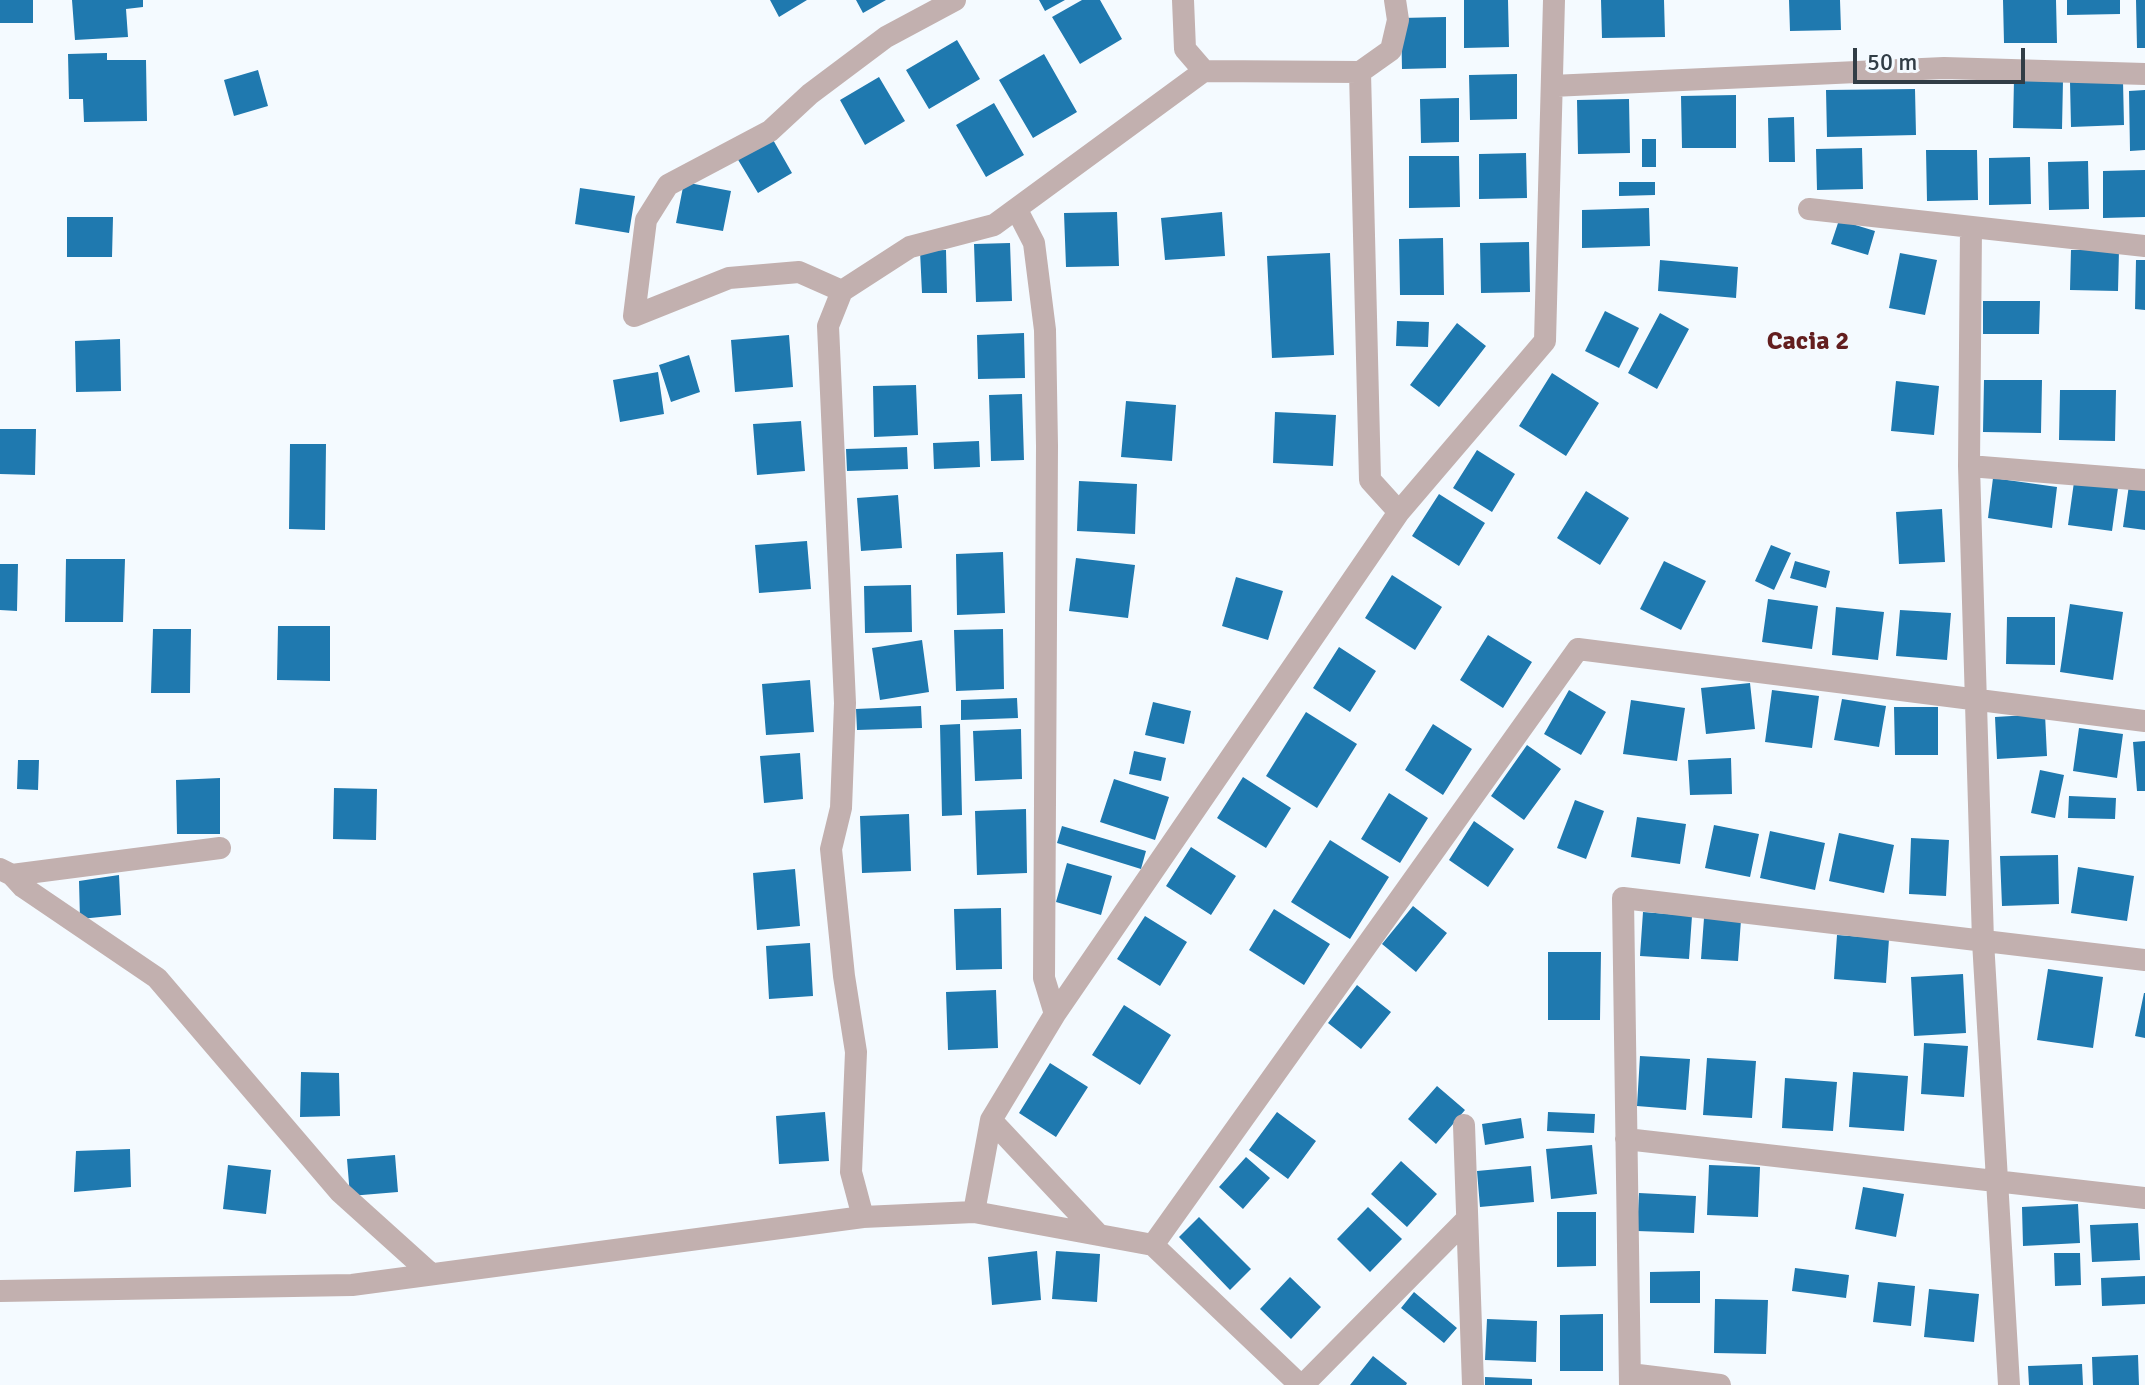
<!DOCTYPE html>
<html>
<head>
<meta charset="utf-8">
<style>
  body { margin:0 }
  #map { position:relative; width:2145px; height:1385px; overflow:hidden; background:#f4faff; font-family:Signika,sans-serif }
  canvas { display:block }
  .scale { position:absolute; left:1853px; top:48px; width:172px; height:36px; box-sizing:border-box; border:4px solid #313d46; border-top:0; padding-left:10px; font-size:24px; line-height:28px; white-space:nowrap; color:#313d46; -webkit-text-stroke:6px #f4faff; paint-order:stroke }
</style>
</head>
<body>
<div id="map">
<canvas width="2145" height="1385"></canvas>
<div class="scale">50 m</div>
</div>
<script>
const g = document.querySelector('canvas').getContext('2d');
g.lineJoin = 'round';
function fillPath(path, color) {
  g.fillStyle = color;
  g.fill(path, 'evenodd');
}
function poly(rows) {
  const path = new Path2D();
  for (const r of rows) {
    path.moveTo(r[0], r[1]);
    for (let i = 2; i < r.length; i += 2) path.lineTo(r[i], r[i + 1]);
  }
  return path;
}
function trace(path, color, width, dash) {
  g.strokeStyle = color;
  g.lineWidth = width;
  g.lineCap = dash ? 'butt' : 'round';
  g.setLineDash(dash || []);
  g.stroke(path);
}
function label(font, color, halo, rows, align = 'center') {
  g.font = font + ' Signika,sans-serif';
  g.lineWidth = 8;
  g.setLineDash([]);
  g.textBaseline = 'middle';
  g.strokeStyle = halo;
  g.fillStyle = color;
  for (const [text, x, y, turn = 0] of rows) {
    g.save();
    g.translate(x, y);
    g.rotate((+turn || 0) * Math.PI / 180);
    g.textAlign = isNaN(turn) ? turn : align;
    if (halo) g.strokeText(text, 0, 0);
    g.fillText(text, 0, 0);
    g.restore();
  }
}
fillPath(poly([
  [0,0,33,0,33,23,0,23],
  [72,0,143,0,143,7,126,9,128,37,75,40],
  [770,0,807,0,779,17],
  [856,0,886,0,863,13],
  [1039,0,1065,0,1045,11],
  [1082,0,1100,0,1122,39,1080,64,1052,17],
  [1464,0,1508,0,1509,47,1464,48],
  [1601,0,1664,0,1665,37,1602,38],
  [1789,0,1840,0,1841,30,1790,31],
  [2003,0,2056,0,2057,43,2004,43],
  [2067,0,2120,0,2120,14,2067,15],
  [2136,0,2145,0,2145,48,2137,48],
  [1446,17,1446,68,1402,69,1401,18],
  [957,40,980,79,929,109,906,70],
  [107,53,107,60,146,60,147,121,84,122,83,99,69,99,68,54],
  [1044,54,1077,112,1033,138,999,80],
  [258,70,268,106,234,116,224,80],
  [1517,74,1517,119,1470,120,1469,75],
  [879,77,905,121,865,145,840,100],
  [2014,79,2063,80,2062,129,2013,128],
  [2123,81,2124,125,2071,127,2070,82],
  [1915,89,1916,135,1827,137,1826,90],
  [2145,90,2145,150,2130,151,2129,91],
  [1736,95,1736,148,1682,148,1681,96],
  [1459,98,1459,142,1421,143,1420,99],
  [1629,99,1630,153,1578,154,1577,100],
  [994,103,1024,155,986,177,956,125],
  [1794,117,1795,162,1769,162,1768,118],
  [772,138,792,173,758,193,737,158],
  [1642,139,1656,139,1656,167,1642,167],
  [1862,148,1863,189,1817,190,1816,149],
  [1926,150,1977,150,1978,200,1927,201],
  [1526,153,1527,198,1479,199,1479,154],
  [1409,156,1459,156,1460,207,1409,208],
  [2030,157,2031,204,1989,205,1989,158],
  [2088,161,2089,209,2049,210,2048,162],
  [2145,170,2145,217,2103,218,2103,171],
  [684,182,731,191,723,231,676,223],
  [1619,182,1655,182,1655,195,1619,196],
  [580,188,635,196,629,233,575,224],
  [1649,208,1650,246,1582,248,1582,210],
  [1117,212,1119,266,1066,267,1064,213],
  [1222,212,1225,256,1165,260,1161,218],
  [67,217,113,217,112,257,67,257],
  [1839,220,1875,231,1868,255,1831,244],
  [1443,238,1444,295,1400,295,1399,239],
  [1529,242,1530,292,1481,293,1480,243],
  [1010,243,1012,301,976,302,974,244],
  [946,250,947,293,922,293,920,251],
  [2071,250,2119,250,2118,291,2070,290],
  [1330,253,1334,355,1272,358,1267,256],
  [1900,253,1937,260,1925,315,1889,308],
  [1660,260,1738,267,1736,298,1658,291],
  [2136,260,2145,260,2145,310,2135,309],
  [1983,301,2040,301,2039,334,1983,334],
  [1605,311,1639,328,1619,368,1585,351],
  [1660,313,1689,329,1657,389,1628,373],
  [1397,321,1429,322,1428,347,1396,346],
  [1457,323,1486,346,1439,407,1410,385],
  [1024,333,1025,378,978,379,977,335],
  [789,335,793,387,735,392,731,340],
  [120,339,121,391,76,392,75,341],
  [689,355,700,392,671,402,659,365],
  [658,372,664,414,620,422,613,380],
  [1552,373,1599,403,1566,456,1519,426],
  [1984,380,2042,380,2041,433,1983,432],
  [1896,381,1939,386,1934,435,1891,431],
  [916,385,918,435,874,437,873,386],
  [2060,390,2116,390,2115,441,2059,440],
  [1022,394,1024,460,991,461,989,395],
  [1126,401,1176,405,1172,461,1121,457],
  [1275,412,1336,415,1333,466,1273,463],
  [801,421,805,471,757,475,753,424],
  [0,429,36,429,35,475,0,474],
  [979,441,980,467,934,469,933,443],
  [290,444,326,444,325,530,289,529],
  [907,447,908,469,847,471,846,449],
  [1477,450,1515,474,1492,512,1453,488],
  [1993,478,2057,487,2052,528,1988,518],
  [1079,481,1137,484,1135,534,1077,531],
  [2074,482,2118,488,2112,531,2068,525],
  [2129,485,2145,488,2145,530,2123,527],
  [1586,491,1629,518,1600,565,1557,538],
  [1439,494,1485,523,1459,566,1412,536],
  [898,495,902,548,861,551,857,498],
  [1942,509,1945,562,1899,564,1896,512],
  [807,541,811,589,759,593,755,545],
  [1771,545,1791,553,1774,590,1755,581],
  [1003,552,1005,613,957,615,956,554],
  [1076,558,1135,565,1128,618,1069,611],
  [66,559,125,559,123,622,65,622],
  [1664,561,1706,581,1681,630,1640,609],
  [1795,561,1830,571,1826,588,1790,578],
  [0,564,18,564,17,611,0,610],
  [1392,575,1442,607,1415,650,1365,618],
  [1236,577,1283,591,1268,640,1222,626],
  [911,585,912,632,865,633,864,586],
  [1768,599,1818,606,1812,649,1762,642],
  [2070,604,2123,612,2113,680,2060,672],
  [1836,607,1884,612,1878,660,1832,655],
  [1900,610,1951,613,1947,660,1896,656],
  [2007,617,2055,617,2055,665,2006,664],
  [278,626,330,626,330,681,277,680],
  [153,629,191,629,190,693,151,693],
  [1003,629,1004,689,956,691,954,630],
  [1488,635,1532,662,1503,708,1460,680],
  [922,640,929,692,880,700,872,648],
  [1339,647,1376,671,1350,712,1313,688],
  [810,680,814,732,766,735,762,684],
  [1750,683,1755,729,1706,734,1701,688],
  [1569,690,1606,712,1581,755,1544,734],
  [1772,690,1819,696,1812,748,1765,742],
  [1017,698,1018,718,961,720,961,700],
  [1842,699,1886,706,1879,747,1834,740],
  [1631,700,1685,708,1677,761,1623,754],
  [1153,702,1191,711,1184,744,1145,735],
  [921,706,922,728,857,730,856,709],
  [1894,707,1938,707,1938,755,1895,755],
  [1306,712,1357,744,1317,808,1266,776],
  [2045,714,2047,756,1997,759,1995,717],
  [960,724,962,815,942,816,940,725],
  [1433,724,1472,749,1443,795,1405,770],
  [2079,728,2123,734,2117,778,2073,771],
  [1021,729,1022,779,975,781,973,731],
  [2145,741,2145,791,2137,791,2133,742],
  [1527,745,1561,769,1524,820,1491,796],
  [1134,751,1166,758,1161,781,1129,774],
  [800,753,803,799,764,803,760,756],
  [1731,758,1732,794,1690,795,1688,760],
  [18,760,39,760,38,790,17,789],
  [2040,770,2064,775,2055,818,2031,813],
  [1243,777,1291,808,1266,848,1217,818],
  [220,778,220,834,177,834,176,780],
  [1114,779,1169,797,1155,840,1100,822],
  [334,788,377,789,376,840,333,839],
  [1389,793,1428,818,1400,863,1361,839],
  [2069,796,2116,798,2115,819,2068,818],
  [1575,800,1604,811,1586,859,1557,848],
  [1026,809,1027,873,977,875,975,811],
  [909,814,911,871,862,873,860,816],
  [1637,817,1686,824,1680,864,1631,857],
  [1474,821,1514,849,1488,887,1449,860],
  [1714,825,1759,834,1750,877,1705,868],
  [1062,826,1146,851,1141,869,1057,843],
  [1770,831,1825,843,1815,890,1760,878],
  [1839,833,1894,845,1884,893,1829,881],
  [1911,838,1949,840,1946,896,1909,894],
  [1330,840,1389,877,1350,939,1291,902],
  [1191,847,1236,876,1211,915,1166,886],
  [2058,855,2059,904,2002,906,2000,856],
  [1067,863,1112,876,1101,915,1056,902],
  [2078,867,2134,876,2127,921,2071,913],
  [795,869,800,926,757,930,753,873],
  [119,875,121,915,80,919,79,881],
  [1413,906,1447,933,1416,972,1382,944],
  [1001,908,1002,969,956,970,954,909],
  [1274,909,1330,944,1304,985,1249,950],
  [1643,912,1692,916,1689,959,1640,956],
  [1145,916,1187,942,1160,986,1117,959],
  [1704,918,1741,920,1738,961,1701,959],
  [1837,935,1889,939,1886,983,1834,979],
  [810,943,813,996,769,999,766,946],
  [1548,952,1601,952,1600,1020,1548,1020],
  [2048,969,2103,977,2093,1048,2037,1040],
  [1963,974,1966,1033,1914,1036,1911,977],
  [1357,985,1391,1012,1361,1049,1328,1023],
  [996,990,998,1048,948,1050,946,992],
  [2144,993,2145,993,2145,1038,2135,1036],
  [1124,1005,1171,1035,1140,1085,1092,1055],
  [1924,1043,1968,1046,1964,1097,1921,1094],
  [1640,1056,1690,1059,1686,1110,1637,1106],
  [1707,1058,1756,1061,1752,1118,1703,1115],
  [1050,1063,1088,1087,1056,1137,1019,1113],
  [301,1072,339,1073,340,1116,300,1117],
  [1853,1072,1908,1076,1904,1131,1849,1127],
  [1785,1078,1837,1082,1833,1131,1782,1128],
  [1437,1086,1465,1110,1436,1144,1408,1119],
  [825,1112,829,1161,779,1164,776,1116],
  [1277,1112,1316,1141,1288,1179,1249,1150],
  [1548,1112,1595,1114,1594,1133,1547,1131],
  [1521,1118,1524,1138,1485,1145,1482,1124],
  [1592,1145,1597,1194,1551,1199,1546,1149],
  [130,1149,131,1187,74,1192,76,1151],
  [395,1155,398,1192,350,1196,347,1159],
  [1246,1157,1270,1178,1243,1209,1219,1187],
  [1401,1161,1437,1194,1407,1227,1371,1194],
  [228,1165,271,1170,266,1214,223,1209],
  [1709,1165,1760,1167,1758,1217,1707,1215],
  [1531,1166,1534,1202,1480,1207,1477,1171],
  [1863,1187,1904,1194,1896,1237,1855,1229],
  [1639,1193,1696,1196,1694,1233,1637,1231],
  [2078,1204,2080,1243,2023,1246,2022,1207],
  [1368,1207,1402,1239,1370,1272,1337,1239],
  [1557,1212,1596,1212,1596,1266,1557,1267],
  [1199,1217,1251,1269,1230,1290,1179,1237],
  [2138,1223,2140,1260,2092,1262,2090,1225],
  [1037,1251,1041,1300,992,1305,988,1257],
  [1056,1251,1100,1254,1097,1302,1052,1299],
  [2054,1253,2080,1253,2081,1285,2055,1286],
  [1795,1268,1849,1275,1846,1298,1792,1291],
  [1700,1271,1700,1303,1650,1303,1650,1272],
  [2145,1276,2145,1304,2102,1306,2101,1278],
  [1290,1277,1321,1307,1291,1339,1260,1309],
  [1878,1282,1915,1286,1911,1326,1873,1322],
  [1929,1289,1979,1294,1974,1342,1924,1337],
  [1414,1292,1457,1328,1444,1343,1401,1308],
  [1715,1299,1768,1300,1766,1354,1714,1353],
  [1603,1314,1603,1371,1560,1371,1560,1315],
  [1487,1319,1537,1321,1536,1362,1485,1360],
  [2138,1355,2139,1385,2093,1385,2092,1357],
  [1373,1356,1407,1383,1406,1385,1350,1385],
  [2082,1364,2083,1385,2029,1385,2028,1366],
  [1485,1377,1532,1379,1532,1385,1485,1385]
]), '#1f79af');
trace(poly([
  [1183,0,1185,49,1204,71],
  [1360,72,1370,480,1399,512],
  [1552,86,1944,68,2145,74],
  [1809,209,2145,246],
  [1017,210,1034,243,1045,330,1047,446,1044,978,1055,1014],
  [1971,227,1969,466,1983,941,2009,1385],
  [842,291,799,272,729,278,634,316,646,220,668,185,770,131,810,94,886,37,955,0],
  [1969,466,2145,480],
  [0,869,12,875,23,887,157,978,340,1192,431,1274],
  [12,875,220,848],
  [991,1120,1099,1235],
  [1464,1125,1473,1385],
  [1626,1139,2145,1198],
  [974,1212,991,1120,1055,1014,1399,512,1545,341,1554,0],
  [863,1217,851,1172,856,1052,844,976,831,849,841,808,845,703,828,326,842,291,910,247,994,225,1204,71,1360,72,1391,50,1398,20,1395,0],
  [1153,1245,1578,649,2145,721],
  [0,1291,352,1285,863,1217,974,1212,1153,1245,1300,1385],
  [1630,1374,1720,1385],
  [1303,1385,1467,1219],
  [1630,1385,1623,898,2145,960]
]), '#c2b0af', 22);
label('bold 26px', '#631e1f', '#f4faff', [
  ["Cacia 2",1808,342]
]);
</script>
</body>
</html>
